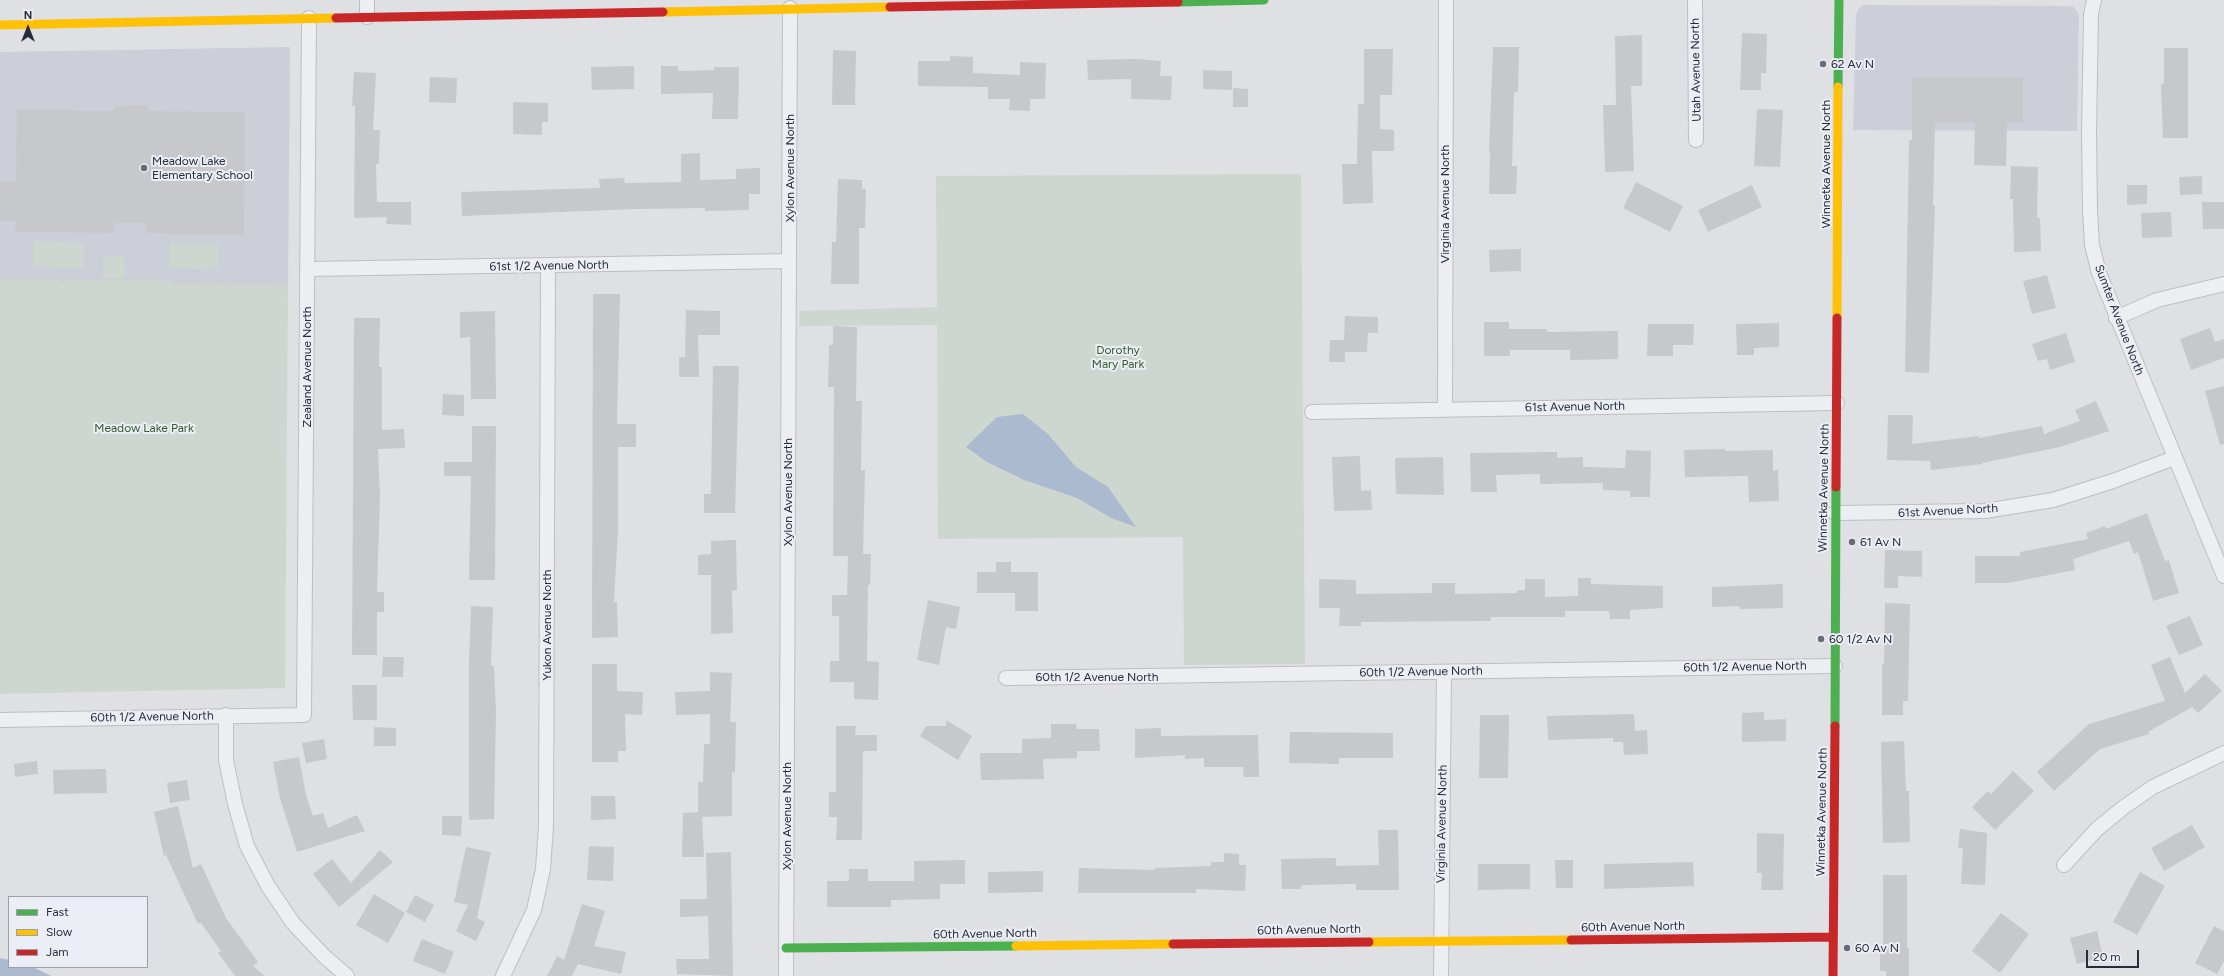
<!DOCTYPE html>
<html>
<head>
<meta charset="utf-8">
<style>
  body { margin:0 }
  #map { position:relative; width:2224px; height:976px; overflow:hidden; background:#dee0e4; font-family:Figtree,sans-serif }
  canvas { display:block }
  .legend { position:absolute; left:8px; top:896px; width:140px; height:72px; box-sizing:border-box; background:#ebeef4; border:1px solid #9ca0aa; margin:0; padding:5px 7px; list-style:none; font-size:12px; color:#262c3c }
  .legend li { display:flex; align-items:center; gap:8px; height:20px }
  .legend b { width:20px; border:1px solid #9ca0aa }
  .north { position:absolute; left:8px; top:8px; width:40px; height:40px; -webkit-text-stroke:3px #ebeef4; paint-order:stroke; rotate:0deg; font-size:11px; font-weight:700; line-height:16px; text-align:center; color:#262c3c }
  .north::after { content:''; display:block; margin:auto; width:14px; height:18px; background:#262c3c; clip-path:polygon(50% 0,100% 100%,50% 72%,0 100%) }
  .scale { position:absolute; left:2086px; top:950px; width:53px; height:18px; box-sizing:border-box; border:2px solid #262c3c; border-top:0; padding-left:5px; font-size:12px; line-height:14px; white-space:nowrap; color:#262c3c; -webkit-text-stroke:3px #ebeef4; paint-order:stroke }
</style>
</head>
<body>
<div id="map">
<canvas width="2224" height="976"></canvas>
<ul class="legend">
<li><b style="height:5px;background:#4caf50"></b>Fast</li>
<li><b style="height:5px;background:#ffc107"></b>Slow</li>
<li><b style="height:5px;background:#c62828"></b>Jam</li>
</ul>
<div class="north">N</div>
<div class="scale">20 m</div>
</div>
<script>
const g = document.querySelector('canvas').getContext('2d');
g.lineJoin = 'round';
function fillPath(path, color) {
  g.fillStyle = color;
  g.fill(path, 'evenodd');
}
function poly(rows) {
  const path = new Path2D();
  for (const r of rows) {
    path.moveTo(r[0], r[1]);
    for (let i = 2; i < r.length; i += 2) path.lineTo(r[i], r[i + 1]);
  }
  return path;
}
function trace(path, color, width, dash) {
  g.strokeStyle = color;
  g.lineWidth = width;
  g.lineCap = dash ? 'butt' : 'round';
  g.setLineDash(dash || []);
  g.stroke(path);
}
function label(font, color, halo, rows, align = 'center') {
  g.font = font + ' Figtree,sans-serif';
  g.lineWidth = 4;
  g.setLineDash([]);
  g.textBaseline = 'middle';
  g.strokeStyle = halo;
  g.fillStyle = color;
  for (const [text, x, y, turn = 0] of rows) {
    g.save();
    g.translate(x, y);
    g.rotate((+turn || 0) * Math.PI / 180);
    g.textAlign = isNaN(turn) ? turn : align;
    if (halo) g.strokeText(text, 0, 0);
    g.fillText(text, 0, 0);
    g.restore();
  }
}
fillPath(poly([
  [1864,5,2069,6,2074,7,2079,15,2077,131,1853,130,1856,15,1858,9],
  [290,47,288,285,0,283,0,52]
]), '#cccfd7');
fillPath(poly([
  [1301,174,1305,664,1184,665,1183,537,938,539,937,325,799,326,800,311,937,307,936,176],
  [34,241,84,243,84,268,34,267],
  [170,243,219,243,219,269,169,268],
  [124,256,125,278,103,278,103,257],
  [0,279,60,279,60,283,66,283,66,280,171,281,171,284,288,285,285,688,0,694]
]), '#ced7cf');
fillPath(poly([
  [1023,414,1048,434,1076,467,1108,487,1136,527,1111,518,1077,498,1024,480,987,462,966,447,997,417],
  [0,958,9,960,9,967,33,967,51,976,0,976]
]), '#acbad0');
fillPath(poly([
  [1742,33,1767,34,1766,73,1761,73,1761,90,1740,90],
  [1642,35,1642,86,1631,86,1634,171,1605,172,1603,105,1616,105,1615,36],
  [1493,47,1519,47,1518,92,1514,92,1512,166,1517,166,1516,194,1489,194,1490,152,1489,152],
  [2164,48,2188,48,2188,138,2163,138,2161,84,2164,84],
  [1364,49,1393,49,1392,95,1380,95,1380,129,1394,130,1394,151,1372,151,1373,203,1343,204,1342,164,1357,164,1358,104,1364,104],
  [833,50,856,51,855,105,832,105],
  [950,56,973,57,973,73,1020,75,1020,62,1046,63,1045,99,1030,99,1030,111,1009,110,1010,99,988,99,988,87,918,86,918,61,950,61],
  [1138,59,1161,61,1160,76,1172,76,1171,100,1131,99,1131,79,1088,80,1087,60],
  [634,66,634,89,592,90,591,67],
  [661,66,678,66,678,71,714,70,714,67,739,67,738,119,712,119,713,93,661,94],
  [1203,70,1232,71,1232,90,1203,89],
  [354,72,376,73,373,130,380,130,379,164,376,164,377,202,411,202,411,225,386,224,387,217,354,218,355,106,352,106],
  [430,77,457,78,456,103,429,102],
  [1912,77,2023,78,2023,123,2007,123,2006,166,1974,165,1975,122,1935,122,1933,206,1935,206,1929,373,1905,372,1909,140,1912,140],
  [1233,88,1248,89,1248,107,1233,107],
  [513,102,548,103,548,122,542,122,542,135,513,134],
  [147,105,148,111,245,112,244,235,146,233,146,223,114,223,113,233,15,232,16,221,0,221,0,181,16,181,17,110,114,111,114,106],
  [1757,109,1783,110,1780,167,1754,166],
  [700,153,700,180,736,179,736,169,760,168,760,194,749,194,749,210,705,211,705,208,636,209,462,216,461,192,600,188,599,179,624,178,625,183,681,182,681,154],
  [2011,166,2038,167,2037,218,2040,218,2041,251,2014,252,2013,199,2010,199],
  [2202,176,2202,194,2180,195,2179,177],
  [838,179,862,180,862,189,866,189,865,228,859,228,859,284,831,284,832,242,836,242],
  [1636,182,1683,206,1670,232,1623,208],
  [1752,185,1762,207,1708,232,1698,210],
  [2127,185,2147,185,2147,204,2127,205],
  [2202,202,2224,202,2224,229,2203,229],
  [2171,212,2172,237,2142,238,2141,213],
  [1521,249,1521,271,1490,272,1489,250],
  [2047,275,2056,308,2032,314,2023,281],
  [593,294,620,294,617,424,636,424,636,447,618,447,618,531,614,602,617,602,618,637,592,638],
  [686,310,720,311,720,335,698,335,699,377,679,377,679,357,685,357],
  [495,311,496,399,471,399,470,337,460,338,460,312],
  [1345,316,1378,317,1378,333,1368,333,1367,352,1345,352,1345,362,1329,362,1330,340,1344,340],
  [354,318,380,318,379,367,382,367,382,430,404,429,405,448,378,449,380,495,377,592,384,592,384,612,377,612,377,655,352,655],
  [1484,322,1509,322,1509,329,1547,329,1547,332,1618,331,1618,359,1570,360,1570,350,1510,350,1510,356,1484,356],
  [1779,323,1779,347,1754,348,1754,355,1737,355,1736,324],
  [1648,324,1694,324,1693,345,1673,345,1673,356,1647,356],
  [833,326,857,327,856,401,862,401,861,470,865,470,863,554,871,554,870,585,868,585,867,661,879,662,878,700,854,699,854,682,830,682,830,661,839,661,839,616,832,616,832,595,847,595,848,556,833,556,834,387,828,387,829,345,833,345],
  [2210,328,2215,342,2224,339,2224,358,2191,370,2180,339],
  [2066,333,2075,362,2050,370,2047,359,2038,361,2032,344],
  [713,366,739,366,735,513,704,513,704,494,711,494],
  [2224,386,2224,444,2220,445,2205,391],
  [443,394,464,395,464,416,442,415],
  [2096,401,2109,431,2060,447,1982,463,1982,464,1931,470,1930,461,1887,460,1888,415,1913,415,1912,444,1979,436,1979,438,2042,426,2044,434,2080,421,2075,410],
  [472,426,496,426,495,580,469,580,471,476,444,476,444,462,472,462],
  [1725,449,1725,451,1773,450,1773,471,1778,470,1779,501,1749,502,1748,476,1685,477,1684,450],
  [1626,450,1651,451,1650,497,1630,497,1630,491,1603,490,1603,483,1540,484,1540,474,1496,475,1497,492,1471,492,1470,453,1557,452,1557,458,1583,457,1583,467,1625,468],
  [1360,456,1361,491,1371,490,1372,510,1334,511,1332,457],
  [1443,457,1444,495,1396,494,1395,458],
  [2147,513,2165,561,2169,560,2179,593,2153,601,2138,552,2134,554,2129,541,2073,559,2075,570,2008,583,1975,583,1975,556,2020,556,2020,552,2088,539,2086,533,2105,526,2106,529],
  [736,540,737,590,732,591,733,633,711,634,711,575,698,575,698,555,711,554,711,541],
  [1885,550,1922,551,1922,577,1898,576,1898,588,1884,588],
  [996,562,1011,562,1011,572,1038,572,1038,611,1015,611,1015,593,977,593,977,572,996,572],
  [1578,578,1591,578,1591,584,1663,586,1663,608,1630,610,1630,619,1610,619,1609,611,1565,611,1565,617,1491,617,1491,621,1361,622,1361,626,1339,626,1340,608,1319,608,1319,579,1356,580,1356,594,1432,593,1432,583,1455,583,1455,594,1517,593,1517,590,1525,590,1525,579,1545,579,1545,597,1578,596],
  [1783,584,1783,608,1740,609,1739,606,1712,607,1712,587],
  [928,600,960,607,956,629,946,627,939,665,917,660],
  [1885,603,1910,604,1908,701,1903,701,1903,715,1882,715,1882,664,1884,664],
  [471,606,493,607,491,666,494,666,496,712,494,819,469,820,469,664],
  [2190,616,2203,645,2179,655,2166,626],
  [383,657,404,657,403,677,382,677],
  [2170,657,2185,693,2205,674,2222,691,2198,713,2192,707,2148,732,2149,734,2100,749,2054,791,2037,772,2089,724,2165,701,2151,665],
  [592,664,617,664,617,691,643,692,642,715,625,714,626,751,618,751,618,762,592,762],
  [710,672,732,673,730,722,736,722,735,773,732,772,732,816,702,817,704,857,682,857,683,813,698,812,698,782,703,782,704,744,710,744,710,714,676,715,675,692,710,691],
  [352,685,377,685,377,720,353,720],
  [1764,712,1764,720,1786,719,1786,741,1742,742,1742,713],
  [1634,714,1635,731,1647,730,1648,754,1624,755,1623,742,1613,742,1613,738,1548,740,1547,716],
  [1480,715,1509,715,1508,778,1479,778],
  [946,720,972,736,958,760,920,736,926,726,946,726],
  [1051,724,1076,724,1077,729,1099,729,1100,751,1077,751,1077,758,1043,759,1044,779,981,780,980,753,1022,753,1022,739,1051,738],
  [836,726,856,726,855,735,877,735,877,751,863,751,862,840,836,840,837,817,829,817,829,792,836,792],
  [374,727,396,728,396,746,374,746],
  [1161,728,1161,736,1258,735,1259,777,1244,777,1243,767,1204,767,1204,758,1185,759,1185,755,1135,758,1135,729],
  [1290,732,1393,733,1393,758,1339,758,1339,764,1289,763],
  [324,739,327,759,306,763,302,743],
  [1904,741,1906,791,1909,791,1910,842,1883,843,1881,742],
  [299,757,306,795,313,816,323,813,328,828,357,815,365,831,297,852,280,798,273,762],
  [37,761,38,774,15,777,14,764],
  [106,769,107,793,54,794,53,770],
  [2013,771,2034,791,1995,830,1972,807,1988,791,1991,794],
  [187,780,190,800,170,803,167,783],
  [591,796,615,796,616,819,591,820],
  [178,806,193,868,201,864,226,918,258,962,253,966,265,976,235,976,218,953,221,951,201,923,198,924,166,855,164,856,154,812],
  [442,816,462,816,461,836,442,835],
  [2192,825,2205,847,2164,871,2151,848],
  [1960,829,1987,833,1985,885,1961,884,1963,848,1958,848],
  [1378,830,1398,830,1399,890,1356,890,1356,884,1301,885,1301,889,1282,889,1281,859,1336,858,1336,866,1379,865],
  [1757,833,1784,834,1783,890,1761,890,1762,873,1757,873],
  [589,846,614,847,613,881,587,880],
  [466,847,491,852,477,918,485,922,476,941,456,931,468,905,454,902],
  [380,850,393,862,339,907,313,874,332,859,351,883],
  [731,852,733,976,677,974,676,959,709,959,708,916,680,917,680,899,707,899,706,853],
  [1224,853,1239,854,1239,865,1246,865,1245,891,1196,889,1196,893,1078,893,1079,868,1155,870,1155,868,1211,866,1211,862,1224,862],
  [965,860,965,884,940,884,940,899,891,900,891,907,827,907,827,881,849,881,849,869,868,869,868,881,914,881,914,861],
  [1555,860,1573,860,1573,888,1556,888],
  [1693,862,1694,886,1604,889,1604,864],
  [1478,864,1530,864,1530,889,1478,890],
  [1043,871,1043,892,988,893,988,872],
  [2140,872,2165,886,2137,935,2113,922],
  [1883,875,1907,875,1907,948,1909,948,1909,976,1886,976,1886,971,1880,971,1880,948,1883,948],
  [374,894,405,913,388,943,356,925],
  [415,895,434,905,425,922,406,912],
  [582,904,605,911,594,946,626,952,621,974,578,964,572,976,547,976,557,956,564,960],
  [2001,913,2029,934,2000,973,1972,951],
  [2214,926,2224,931,2224,961,2217,974,2195,963],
  [2097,931,2103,957,2077,964,2070,938],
  [422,939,454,952,445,974,413,961]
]), '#c6c8cc');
const street = poly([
  [367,0,367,17],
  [1695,0,1696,140],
  [2094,0,2091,14,2089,133,2090,211,2092,245,2099,273,2224,576],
  [308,269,789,261],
  [2116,318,2157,300,2224,284],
  [1445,409,1446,0],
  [1312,412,1837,403],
  [1835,513,1985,511,2053,500,2113,481,2174,458],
  [1006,678,1835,666],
  [226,715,226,760,235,804,247,846,268,886,293,923,323,955,347,976],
  [0,720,304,715,309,18],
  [2064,865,2097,829,2124,807,2153,787,2224,753],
  [503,976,534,910,543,869,546,826,548,266],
  [786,976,790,8],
  [1441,976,1444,672]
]);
trace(street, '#bdbec2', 16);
trace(street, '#edeef1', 14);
trace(poly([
  [1178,2,1264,0],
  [1838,87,1839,0],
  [1835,726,1836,487],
  [786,948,1016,946]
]), '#4caf50', 9);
trace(poly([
  [663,12,890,7],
  [0,25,336,18],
  [1837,318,1838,87],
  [1369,942,1571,940],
  [1016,946,1173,944]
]), '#ffc107', 9);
trace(poly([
  [890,7,1178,2],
  [336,18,663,12],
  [1836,487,1837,318],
  [1571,940,1832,937],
  [1173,944,1369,942],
  [1833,976,1835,726]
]), '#c62828', 9);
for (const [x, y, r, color] of [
  [1823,64,4,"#666b77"],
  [144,168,4,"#666b77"],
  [1852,542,4,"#666b77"],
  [1821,639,4,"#666b77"],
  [1847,948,4,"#666b77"]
]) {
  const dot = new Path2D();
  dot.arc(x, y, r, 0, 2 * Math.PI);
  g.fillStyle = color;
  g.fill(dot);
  trace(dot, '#ebeef4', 1.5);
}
label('12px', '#262c3c', '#ebeef4', [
  ["62 Av N",1831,64],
  ["Meadow Lake",152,161],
  ["Elementary School",152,175],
  ["61 Av N",1860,542],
  ["60 1/2 Av N",1829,639],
  ["60 Av N",1855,948]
], 'left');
label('12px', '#262c3c', '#ebeef4', [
  ["Utah Avenue North",1696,70,-91],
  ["Winnetka Avenue North",1826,164,-90],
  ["Xylon Avenue North",790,168,-90],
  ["Virginia Avenue North",1445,204,-90],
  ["61st 1/2 Avenue North",549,266,-1],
  ["Sumter Avenue North",2119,320,69],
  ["Zealand Avenue North",307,367,-90],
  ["61st Avenue North",1575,407,-1],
  ["Winnetka Avenue North",1824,488,-89],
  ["Xylon Avenue North",788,492,-90],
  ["61st Avenue North",1948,511,-3],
  ["Yukon Avenue North",547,625,-90],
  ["60th 1/2 Avenue North",1745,667,-1],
  ["60th 1/2 Avenue North",1421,672,-1],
  ["60th 1/2 Avenue North",1097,677],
  ["60th 1/2 Avenue North",152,717,-1],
  ["Winnetka Avenue North",1822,812,-89],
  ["Xylon Avenue North",787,816,-90],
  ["Virginia Avenue North",1442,824,-89],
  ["60th Avenue North",1633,927,-1],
  ["60th Avenue North",1309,930,-1],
  ["60th Avenue North",985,934,-1]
]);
label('12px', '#375833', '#ebeef4', [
  ["Dorothy",1118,350],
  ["Mary Park",1118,364],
  ["Meadow Lake Park",144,428]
]);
</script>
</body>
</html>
